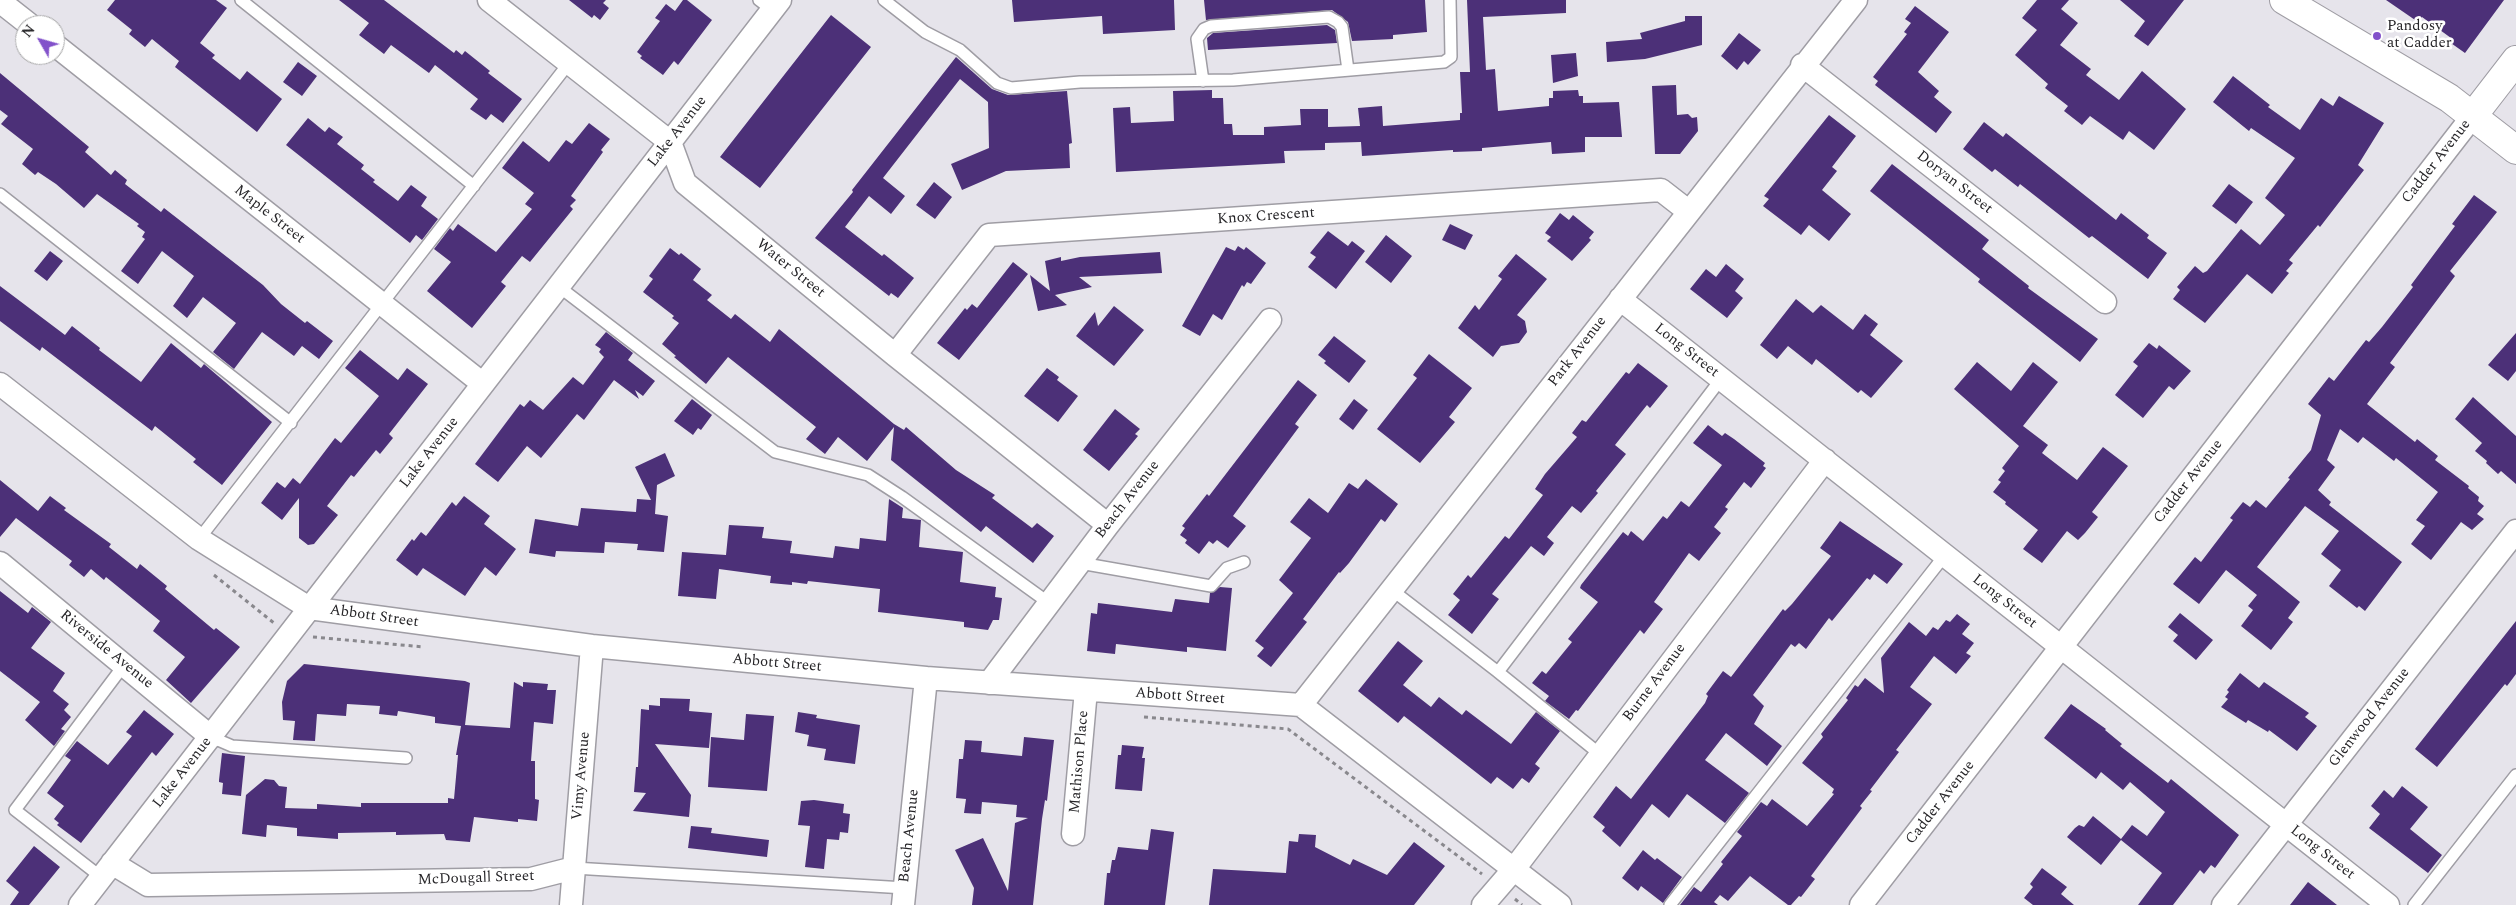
<!DOCTYPE html>
<html>
<head>
<meta charset="utf-8">
<style>
  body { margin:0 }
  #map { position:relative; width:2516px; height:905px; overflow:hidden; background:#e6e4eb; font-family:Spectral,serif }
  canvas { display:block }
  .north { position:absolute; left:15px; top:15px; width:50px; height:50px; box-sizing:border-box; background:#fff; border:1px solid #a8a8a9; border-radius:50%; rotate:308deg; font-size:14px; font-weight:700; line-height:20px; text-align:center; color:#262528 }
  .north::after { content:''; display:block; margin:auto; width:18px; height:22px; background:#8251ca; clip-path:polygon(50% 0,100% 100%,50% 72%,0 100%) }
</style>
</head>
<body>
<div id="map">
<canvas width="2516" height="905"></canvas>
<div class="north">N</div>
</div>
<script>
const g = document.querySelector('canvas').getContext('2d');
g.lineJoin = 'round';
function fillPath(path, color) {
  g.fillStyle = color;
  g.fill(path, 'evenodd');
}
function poly(rows) {
  const path = new Path2D();
  for (const r of rows) {
    path.moveTo(r[0], r[1]);
    for (let i = 2; i < r.length; i += 2) path.lineTo(r[i], r[i + 1]);
  }
  return path;
}
function trace(path, color, width, dash) {
  g.strokeStyle = color;
  g.lineWidth = width;
  g.lineCap = dash ? 'butt' : 'round';
  g.setLineDash(dash || []);
  g.stroke(path);
}
function label(font, color, halo, rows, align = 'center') {
  g.font = font + ' Spectral,serif';
  g.lineWidth = 5;
  g.setLineDash([]);
  g.textBaseline = 'middle';
  g.strokeStyle = halo;
  g.fillStyle = color;
  for (const [text, x, y, turn = 0] of rows) {
    g.save();
    g.translate(x, y);
    g.rotate((+turn || 0) * Math.PI / 180);
    g.textAlign = isNaN(turn) ? turn : align;
    if (halo) g.strokeText(text, 0, 0);
    g.fillText(text, 0, 0);
    g.restore();
  }
}
fillPath(poly([
  [115,0,216,0,227,8,200,43,215,55,212,58,240,80,247,71,282,99,257,132,175,67,179,61,152,39,145,47,129,34,132,30,107,10],
  [339,0,384,0,454,53,456,50,462,55,465,51,490,71,488,73,522,99,503,123,491,114,486,120,470,109,478,99,435,65,429,73,391,45,384,54,359,35,369,23],
  [569,0,606,0,603,3,609,8,600,20,594,15,592,18],
  [683,0,687,0,712,20,678,65,674,61,663,75,640,58,642,56,637,52,660,21,655,18,666,4,675,11],
  [1012,0,1174,0,1175,30,1103,34,1102,16,1014,22],
  [1204,0,1425,0,1427,32,1393,35,1393,39,1352,41,1348,22,1332,10,1206,20],
  [1467,0,1566,0,1566,13,1483,17,1486,70,1495,69,1498,111,1549,106,1549,98,1553,98,1553,91,1578,90,1579,96,1583,96,1583,103,1619,102,1622,137,1585,137,1585,152,1552,154,1551,142,1482,148,1482,151,1453,152,1453,150,1362,156,1361,142,1325,143,1325,150,1284,151,1285,163,1116,172,1113,108,1130,107,1131,123,1174,121,1173,91,1212,90,1212,98,1223,98,1224,124,1232,124,1233,135,1264,135,1264,127,1301,125,1300,109,1328,109,1328,127,1360,126,1358,108,1382,106,1383,126,1460,120,1460,113,1462,113,1460,72,1470,72],
  [2037,0,2069,0,2061,9,2078,23,2060,45,2091,69,2086,75,2119,100,2142,71,2186,109,2154,150,2129,131,2123,140,2090,116,2082,125,2064,111,2068,106,2045,88,2048,84,2015,55,2037,30,2022,18],
  [2120,0,2184,0,2148,46,2134,36,2145,21],
  [2386,0,2504,0,2465,53,2448,41,2451,38,2422,17,2418,22],
  [1915,6,1949,32,1918,72,1939,91,1934,97,1952,112,1936,133,1875,85,1878,81,1873,77,1907,34,1904,32,1911,23,1905,19],
  [831,15,871,47,760,188,720,157],
  [1685,16,1702,16,1702,45,1645,59,1607,62,1606,42,1642,39,1640,33,1685,21],
  [1327,25,1335,30,1337,43,1208,50,1207,38,1213,33],
  [1739,33,1761,50,1748,65,1744,61,1737,70,1721,56],
  [1576,53,1578,76,1553,83,1551,55],
  [956,57,992,89,1008,95,1067,91,1072,143,1069,144,1070,168,1006,171,962,190,951,164,989,148,988,102,960,79,883,178,905,196,891,214,869,196,845,227,882,256,884,254,914,278,898,298,891,293,889,296,815,238,853,192,852,190],
  [298,62,317,76,302,96,283,82],
  [0,73,89,147,85,152,111,175,115,170,127,180,125,184,161,212,164,208,263,285,281,304,305,323,307,321,333,341,319,359,302,346,294,356,262,332,234,369,213,352,236,323,203,297,187,318,173,306,194,276,162,251,138,284,121,271,145,239,142,237,145,232,137,226,139,224,97,194,84,208,56,184,38,172,35,175,22,164,33,149,1,124,8,116,0,110],
  [2233,76,2270,105,2268,107,2300,130,2321,98,2333,106,2339,96,2384,123,2358,165,2364,170,2320,227,2318,225,2289,260,2293,263,2286,271,2289,273,2272,294,2247,274,2205,323,2173,299,2180,290,2177,287,2195,266,2203,273,2207,271,2241,229,2260,245,2285,215,2265,198,2295,158,2251,128,2249,131,2213,102],
  [1676,85,1677,115,1688,114,1692,118,1697,117,1698,131,1680,154,1655,154,1652,86],
  [1829,115,1856,136,1832,167,1837,171,1822,190,1851,214,1829,241,1809,225,1801,235,1763,206,1769,199,1764,196],
  [308,118,325,132,329,127,343,137,337,144,364,165,361,169,375,180,373,182,398,201,411,185,427,197,421,206,438,219,422,240,416,235,410,243,286,145],
  [1984,122,2003,137,2006,133,2116,220,2121,213,2149,235,2147,238,2167,253,2148,279,2092,236,2089,238,2020,184,2018,187,1995,169,1992,172,1963,149],
  [589,123,610,139,601,150,603,152,571,196,576,200,570,206,573,209,530,262,522,256,501,282,506,286,472,328,427,291,451,262,434,249,450,228,453,231,458,224,496,252,532,209,525,204,534,193,502,168,523,141,549,162,566,140,572,144],
  [1892,164,1989,240,1982,249,2029,286,2028,288,2098,339,2080,362,1978,282,1980,279,1870,191],
  [934,182,952,197,935,219,916,205],
  [2229,184,2253,202,2236,224,2212,206],
  [2474,195,2497,212,2450,271,2455,276,2390,363,2395,367,2367,404,2415,442,2417,439,2438,456,2435,460,2469,486,2468,488,2479,497,2478,501,2484,506,2477,514,2484,519,2472,530,2461,522,2431,560,2411,544,2425,526,2416,520,2438,492,2396,458,2394,461,2363,437,2358,443,2340,429,2327,460,2335,467,2318,490,2331,502,2329,505,2402,562,2365,611,2359,606,2357,608,2329,586,2341,570,2321,554,2339,531,2305,506,2257,567,2300,602,2288,618,2293,622,2271,650,2241,626,2253,610,2248,606,2257,595,2226,570,2199,604,2173,584,2195,557,2201,562,2233,520,2230,518,2243,502,2250,507,2256,500,2266,508,2290,479,2288,478,2311,450,2321,415,2308,404,2329,377,2334,381,2366,340,2369,342,2382,327,2413,287,2411,285,2455,226,2452,224],
  [1560,213,1569,220,1573,215,1594,232,1589,238,1591,240,1572,261,1547,241,1551,237,1545,233],
  [1450,224,1473,235,1465,250,1442,240],
  [1328,231,1348,246,1352,241,1365,251,1336,289,1308,267,1316,257,1310,253],
  [1386,235,1412,256,1391,283,1365,262],
  [1238,246,1244,250,1246,247,1266,263,1251,284,1247,282,1244,287,1242,285,1222,320,1213,314,1200,336,1182,326,1226,247,1235,251],
  [670,248,679,255,681,253,701,269,693,280,712,295,707,300,731,319,735,314,770,342,779,329,894,424,904,430,906,427,956,470,995,495,992,498,1032,528,1037,523,1054,536,1033,563,986,526,981,532,891,460,894,427,867,461,838,437,825,454,806,439,816,427,728,357,706,384,674,357,676,356,662,344,679,323,672,318,674,316,643,292,653,279,649,276],
  [50,251,63,261,47,281,34,271],
  [1160,252,1162,273,1079,277,1092,287,1055,295,1067,305,1038,311,1030,275,1050,291,1045,261,1061,257,1061,261,1080,257],
  [1516,254,1547,279,1517,315,1525,321,1527,332,1519,343,1501,346,1493,357,1458,328,1475,305,1479,310,1502,279,1498,276],
  [1013,262,1028,274,959,360,937,343,965,308,967,310,972,304,977,308],
  [1726,264,1744,279,1735,291,1743,298,1727,318,1690,289,1706,269,1716,277],
  [0,286,65,335,72,326,100,348,99,350,141,382,171,343,201,368,204,364,272,422,222,485,193,462,196,459,155,426,152,431,42,347,40,351,0,321],
  [1796,299,1813,313,1821,305,1853,330,1865,314,1878,324,1870,335,1903,361,1871,398,1861,390,1858,393,1816,359,1812,365,1788,346,1777,359,1760,345],
  [1114,306,1144,330,1114,366,1076,336,1095,312,1098,326],
  [606,332,633,353,628,360,655,381,643,396,635,390,639,399,614,380,584,420,577,414,541,458,527,446,498,482,475,464,520,404,524,407,530,400,543,410,573,377,583,385,604,357,599,352,601,349,595,345],
  [2516,333,2516,371,2508,381,2488,365],
  [1334,336,1366,361,1349,383,1324,363,1326,361,1318,355],
  [2149,343,2157,349,2159,345,2191,371,2174,390,2169,386,2143,418,2115,395,2138,366,2133,362],
  [360,350,398,380,407,368,428,384,389,434,393,438,380,454,376,450,354,477,351,475,327,506,338,515,314,544,308,545,299,538,299,498,282,520,261,503,277,482,285,488,293,478,300,484,335,438,341,443,379,396,345,368],
  [1429,354,1472,388,1449,417,1455,422,1420,463,1377,429,1417,378,1413,375],
  [1977,362,2011,391,2033,362,2058,382,2023,426,2048,445,2042,453,2077,480,2103,447,2128,466,2092,512,2098,517,2085,533,2078,540,2067,531,2042,563,2023,549,2038,530,2005,504,2006,502,1993,492,2001,482,1998,480,2005,471,2002,468,2019,446,1954,389],
  [1638,363,1668,386,1650,408,1647,405,1615,445,1626,454,1596,491,1598,493,1581,513,1572,506,1547,537,1554,543,1544,556,1531,546,1492,594,1499,599,1472,634,1448,615,1460,600,1453,594,1468,575,1471,578,1505,536,1509,539,1543,495,1535,489,1545,474,1577,437,1572,433,1582,420,1586,422,1626,372,1629,374],
  [1047,368,1059,377,1057,380,1078,396,1058,422,1024,396],
  [1298,380,1317,395,1295,424,1299,427,1233,516,1246,526,1228,548,1217,540,1213,544,1209,541,1199,554,1185,543,1187,540,1180,535,1185,528,1182,526,1207,494,1209,496],
  [2473,397,2516,436,2516,484,2501,471,2498,474,2486,463,2487,461,2475,451,2482,443,2455,419],
  [692,399,712,415,701,430,698,428,693,435,674,421],
  [1354,399,1368,410,1353,430,1339,419],
  [1115,409,1140,429,1135,434,1138,436,1109,471,1083,450],
  [1708,425,1722,436,1725,433,1734,439,1765,463,1763,466,1766,468,1751,488,1744,482,1725,507,1728,509,1714,527,1721,533,1699,561,1689,553,1654,602,1663,609,1644,634,1640,630,1578,711,1576,710,1569,719,1545,701,1549,696,1532,683,1542,671,1546,674,1572,642,1568,639,1598,602,1580,588,1581,585,1623,532,1628,536,1631,531,1643,541,1663,516,1667,519,1681,501,1689,507,1722,465,1693,443],
  [665,453,675,476,657,485,655,514,668,516,664,552,637,550,638,544,605,542,604,553,556,551,555,557,529,553,535,519,578,526,581,508,636,512,637,499,651,500,635,467],
  [1366,479,1398,504,1385,522,1381,519,1349,563,1340,573,1339,572,1303,619,1307,622,1271,667,1257,656,1264,648,1255,641,1293,593,1279,580,1311,538,1290,522,1309,498,1328,513,1349,483,1358,489],
  [0,480,38,511,50,496,66,508,64,510,111,544,109,547,137,569,140,564,167,586,165,589,214,630,216,628,240,647,191,703,166,680,185,657,153,631,160,621,106,577,104,580,91,569,84,577,69,565,72,561,16,518,0,537],
  [464,496,490,516,484,524,516,549,496,576,485,567,465,596,423,568,417,576,396,560,412,539,414,541,421,532,426,536,452,502,456,506],
  [889,499,903,508,902,518,921,520,919,547,963,552,960,582,996,587,995,597,1002,598,999,620,993,620,988,630,964,627,964,622,878,612,880,589,808,581,807,584,792,582,792,585,770,583,771,576,719,569,716,599,678,596,682,552,726,555,729,525,764,527,762,538,792,541,790,553,833,558,835,546,859,549,860,538,886,541],
  [1840,521,1903,564,1887,584,1874,574,1870,580,1867,578,1832,621,1829,618,1806,649,1799,643,1795,647,1791,644,1753,695,1764,706,1754,724,1782,746,1767,766,1726,733,1705,760,1749,793,1725,823,1687,794,1669,818,1652,804,1620,847,1602,831,1605,827,1593,817,1616,786,1631,799,1705,703,1708,696,1706,694,1723,671,1731,677,1783,609,1785,611,1792,604,1831,556,1820,548],
  [1220,587,1232,588,1226,651,1187,647,1187,652,1116,644,1115,654,1087,651,1091,613,1097,614,1098,603,1172,612,1175,599,1209,603,1210,593],
  [0,591,28,613,32,607,51,622,31,648,65,673,53,691,69,704,64,710,71,717,61,729,65,731,54,746,25,720,40,702,0,671],
  [2180,613,2213,640,2196,660,2173,641,2178,635,2168,627],
  [1957,614,1970,624,1962,634,1974,643,1966,653,1971,656,1956,674,1934,656,1910,687,1932,704,1896,750,1899,752,1870,790,1872,791,1860,806,1862,808,1811,876,1815,879,1801,897,1799,896,1791,905,1788,905,1750,876,1728,901,1720,895,1714,902,1718,905,1680,905,1694,887,1701,892,1723,864,1721,862,1742,836,1737,832,1761,802,1767,806,1772,799,1807,826,1834,794,1832,793,1834,789,1802,763,1823,737,1821,734,1848,700,1846,698,1855,685,1858,687,1865,678,1884,693,1881,658,1909,622,1926,636,1933,627,1938,630,1946,620,1950,622],
  [2516,621,2516,674,2507,686,2505,684,2437,767,2415,749],
  [1398,641,1423,661,1403,685,1431,707,1439,697,1462,715,1466,710,1511,744,1536,712,1560,731,1535,764,1540,768,1529,783,1522,778,1513,789,1497,777,1491,784,1404,716,1398,723,1358,691],
  [304,664,465,681,470,683,465,725,510,728,514,682,523,687,523,682,548,684,547,690,556,690,553,724,534,722,531,761,535,761,535,799,539,800,537,821,518,819,518,822,474,817,470,842,446,840,444,834,396,835,396,832,338,833,338,839,297,836,297,828,267,825,266,837,242,834,246,795,265,779,274,780,279,786,287,787,285,808,317,809,317,804,361,807,361,803,448,803,448,798,454,799,458,755,456,755,461,726,435,723,435,717,430,716,398,711,397,716,379,714,380,706,347,704,346,716,317,714,315,741,293,740,295,721,283,720,282,702,287,681],
  [2240,673,2259,688,2264,682,2309,713,2305,717,2317,726,2297,751,2269,730,2268,732,2248,720,2246,723,2221,707,2228,699,2225,697,2229,692,2227,690],
  [660,698,690,699,689,711,712,713,709,748,655,744,691,795,689,817,633,811,646,793,634,792,636,767,638,767,641,709,649,710,649,705,660,706],
  [2071,704,2106,729,2105,730,2122,744,2120,746,2159,776,2168,783,2171,779,2239,835,2215,868,2211,865,2204,874,2200,870,2173,905,2138,905,2162,873,2121,840,2101,865,2067,837,2075,828,2079,825,2084,827,2093,816,2121,839,2132,825,2147,836,2165,812,2130,782,2123,790,2101,772,2096,779,2044,738],
  [144,710,174,734,156,756,152,752,81,843,57,825,59,823,54,819,64,806,47,793,71,760,65,756,77,741,108,765,132,736,126,732],
  [798,712,817,715,816,718,860,725,855,764,824,760,826,749,807,746,809,735,795,732],
  [746,714,774,716,767,791,708,787,711,737,744,740],
  [1024,737,1054,740,1047,801,1045,800,1042,819,1033,905,972,905,974,888,955,850,983,838,1008,891,1015,823,1028,818,1016,817,1017,805,982,802,981,814,964,813,966,799,956,798,959,759,963,759,965,740,982,741,981,752,1022,756],
  [1122,745,1144,747,1142,758,1145,758,1142,791,1115,789,1118,755,1121,755],
  [222,753,245,756,241,796,222,794,223,783,219,782,219,780],
  [2402,786,2428,807,2410,829,2442,855,2428,873,2369,828,2380,814,2371,806,2384,790,2393,798],
  [814,800,844,804,843,813,850,814,848,833,840,832,839,840,827,839,824,869,805,867,810,826,798,825,801,801],
  [691,826,712,828,711,833,769,840,767,857,688,848],
  [1151,829,1174,832,1165,905,1104,905,1107,873,1110,873,1112,860,1115,860,1118,847,1148,850],
  [1299,834,1316,835,1315,847,1350,865,1353,859,1387,875,1414,842,1445,866,1414,905,1209,905,1213,869,1286,873,1289,841,1298,842],
  [34,846,60,867,29,905,10,905,19,892,6,881],
  [1643,850,1655,860,1657,858,1682,877,1663,903,1641,886,1638,891,1622,878],
  [2042,868,2067,887,2061,894,2074,905,2033,905,2024,898,2033,887,2030,884],
  [2308,882,2337,905,2290,905]
]), '#4c3078');
const lane = poly([
  [241,0,474,186],
  [759,0,772,10],
  [884,0,925,32,960,50,997,83,1011,88,1080,82,1233,80,1444,62,1451,57,1450,0],
  [1203,81,1197,39,1204,29,1211,26,1329,17,1338,22,1342,27,1348,70],
  [0,194,291,423],
  [558,286,775,452,868,475,902,497,1049,603],
  [199,539,569,63],
  [1080,563,1211,586,1227,568,1244,562],
  [1392,590,1498,672],
  [211,737,232,746,406,758],
  [1601,755,1498,672,1721,379],
  [574,868,905,888],
  [101,877,15,810,124,665],
  [1670,905,1945,555],
  [2414,905,2516,775]
]);
const street = poly([
  [489,0,670,142,685,183,895,355,1108,525],
  [2,3,30,25],
  [55,45,483,384],
  [1802,65,2105,302],
  [1620,299,2388,905],
  [895,355,989,235,1661,190,1688,211],
  [0,384,199,539,309,608,592,646,926,678,1301,705,1560,905],
  [0,563,211,737],
  [989,683,1108,525,1270,320],
  [1301,705,1856,0],
  [1073,834,1086,690],
  [112,863,148,885,531,879,574,868],
  [80,905,780,0],
  [571,905,592,646],
  [903,905,926,678],
  [1483,905,1514,869,1825,460],
  [1861,905,2472,117],
  [2223,905,2516,531]
]);
const secondary = poly([
  [2284,0,2449,98,2516,150],
  [2472,117,2516,60]
]);
trace(lane, '#9f9da4', 14);
trace(street, '#9f9da4', 25);
trace(secondary, '#9f9da4', 30);
trace(poly([
  [214,575,274,623],
  [313,637,424,647],
  [1144,717,1288,729,1482,874],
  [1515,899,1522,905]
]), '#89888d', 3, [4, 4]);
trace(lane, '#fff', 11);
trace(street, '#fff', 22);
trace(secondary, '#fff', 28);
for (const [x, y, r, color] of [
  [2377,36,5,"#8251ca"]
]) {
  const dot = new Path2D();
  dot.arc(x, y, r, 0, 2 * Math.PI);
  g.fillStyle = color;
  g.fill(dot);
  trace(dot, '#fff', 2);
}
label('15px', '#262528', '#fff', [
  ["Pandosy",2387,27],
  ["at Cadder",2387,44]
], 'left');
label('15px', '#262528', '#fff', [
  ["Lake Avenue",678,132,-52],
  ["Cadder Avenue",2437,162,-52],
  ["Doryan Street",1954,183,38],
  ["Maple Street",269,215,38],
  ["Knox Crescent",1266,217,-4],
  ["Water Street",790,269,39],
  ["Long Street",1686,351,38],
  ["Park Avenue",1578,352,-52],
  ["Lake Avenue",430,453,-52],
  ["Cadder Avenue",2189,482,-52],
  ["Beach Avenue",1128,500,-52],
  ["Long Street",2004,602,38],
  ["Abbott Street",374,617,8],
  ["Riverside Avenue",106,650,39],
  ["Abbott Street",777,664,5],
  ["Burne Avenue",1655,683,-53],
  ["Abbott Street",1180,697,4],
  ["Glenwood Avenue",2370,718,-52],
  ["Mathison Place",1080,762,-85],
  ["Lake Avenue",183,773,-52],
  ["Vimy Avenue",582,776,-85],
  ["Cadder Avenue",1941,803,-52],
  ["Beach Avenue",910,836,-84],
  ["Long Street",2322,853,38],
  ["McDougall Street",476,879,-2]
]);
</script>
</body>
</html>
